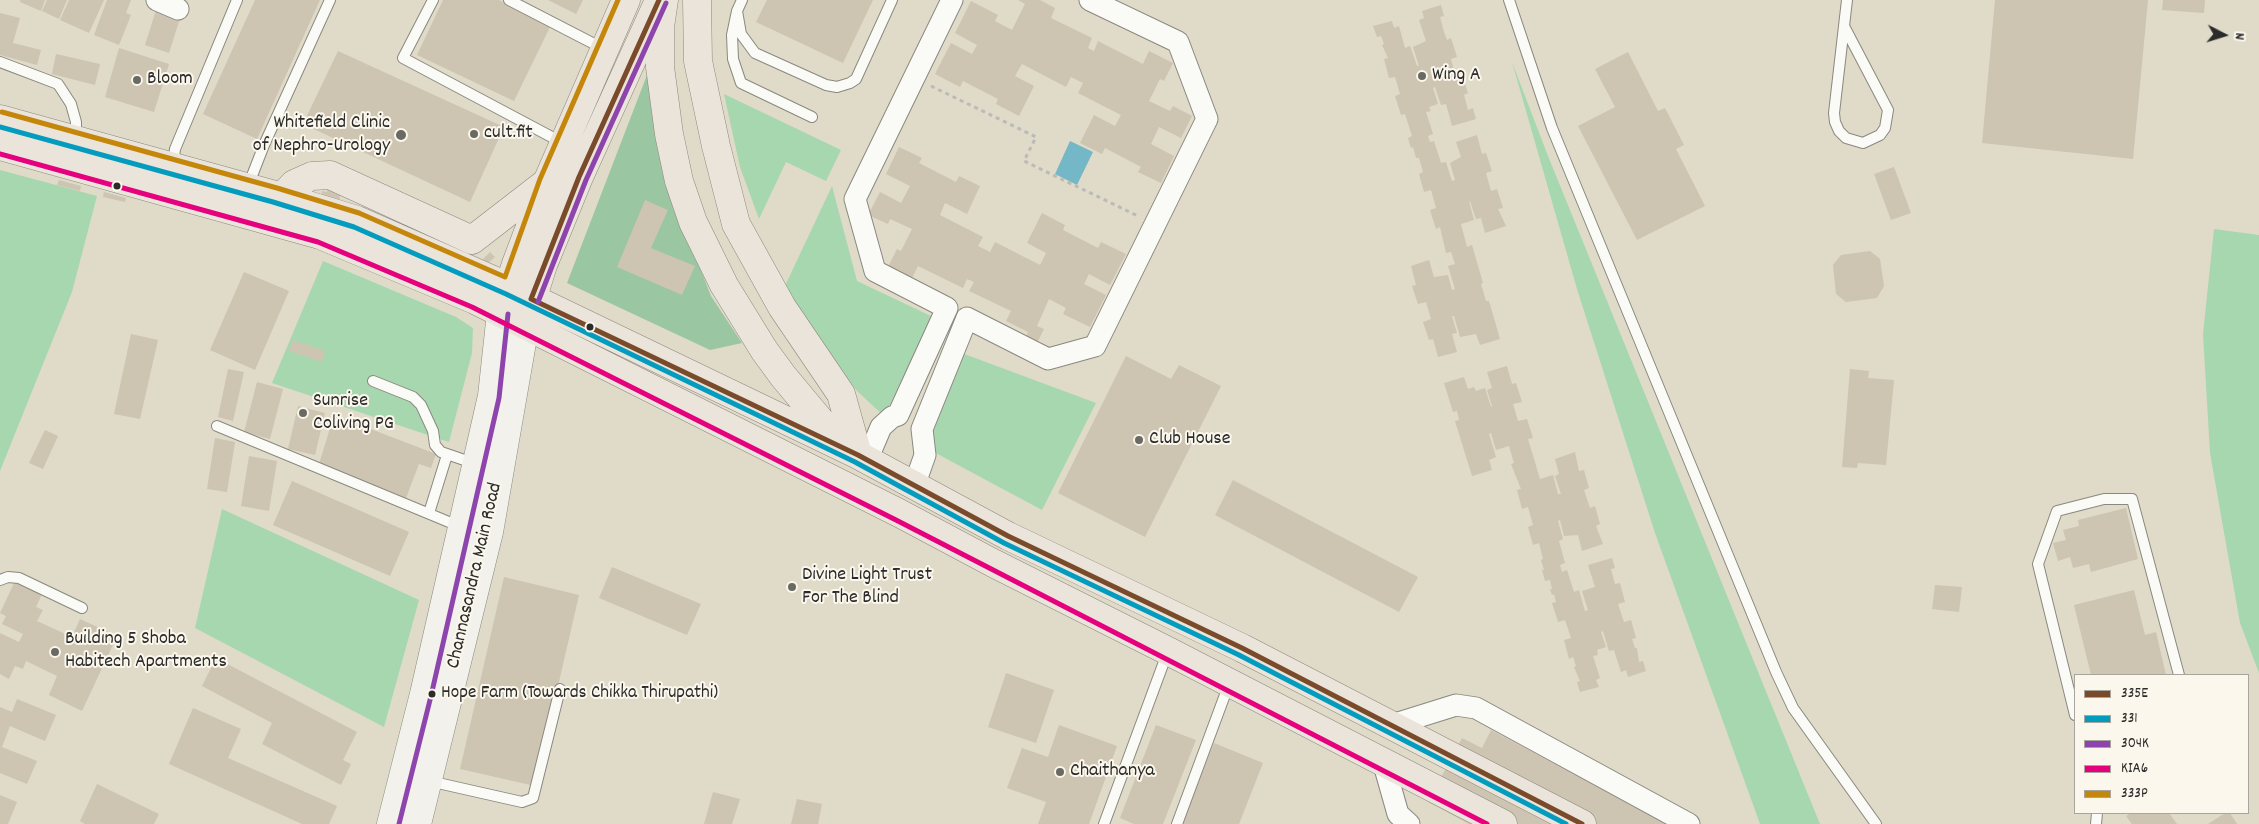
<!DOCTYPE html>
<html>
<head>
<meta charset="utf-8">
<style>
  body { margin:0 }
  #map { position:relative; width:2259px; height:824px; overflow:hidden; background:#dfdbc8; font-family:Dekko,sans-serif }
  canvas { display:block }
  .legend { position:absolute; left:2074px; top:674px; width:175px; height:140px; box-sizing:border-box; background:#fbf7ec; border:1px solid #a8a59f; margin:0; padding:6px 9px; list-style:none; font-size:15px; color:#2b2b2b }
  .legend li { display:flex; align-items:center; gap:10px; height:25px }
  .legend b { width:25px; border:1px solid #a8a59f }
  .north { position:absolute; left:2199px; top:10px; width:50px; height:50px; -webkit-text-stroke:4px #fbf7ec; paint-order:stroke; rotate:95deg; font-size:14px; font-weight:700; line-height:20px; text-align:center; color:#2b2b2b }
  .north::after { content:''; display:block; margin:auto; width:18px; height:22px; background:#2b2b2b; clip-path:polygon(50% 0,100% 100%,50% 72%,0 100%) }
</style>
</head>
<body>
<div id="map">
<canvas width="2259" height="824"></canvas>
<ul class="legend">
<li><b style="height:6px;background:#7a4b2a"></b>335E</li>
<li><b style="height:6px;background:#049cbe"></b>331</li>
<li><b style="height:6px;background:#8e44ad"></b>304K</li>
<li><b style="height:6px;background:#e5007d"></b>KIA6</li>
<li><b style="height:6px;background:#c4870b"></b>333P</li>
</ul>
<div class="north">N</div>
</div>
<script>
const g = document.querySelector('canvas').getContext('2d');
g.lineJoin = 'round';
function fillPath(path, color) {
  g.fillStyle = color;
  g.fill(path, 'evenodd');
}
function poly(rows) {
  const path = new Path2D();
  for (const r of rows) {
    path.moveTo(r[0], r[1]);
    for (let i = 2; i < r.length; i += 2) path.lineTo(r[i], r[i + 1]);
  }
  return path;
}
function trace(path, color, width, dash) {
  g.strokeStyle = color;
  g.lineWidth = width;
  g.lineCap = dash ? 'butt' : 'round';
  g.setLineDash(dash || []);
  g.stroke(path);
}
function label(font, color, halo, rows, align = 'center') {
  g.font = font + ' Dekko,sans-serif';
  g.lineWidth = 4;
  g.setLineDash([]);
  g.textBaseline = 'middle';
  g.strokeStyle = halo;
  g.fillStyle = color;
  for (const [text, x, y, turn = 0] of rows) {
    g.save();
    g.translate(x, y);
    g.rotate((+turn || 0) * Math.PI / 180);
    g.textAlign = isNaN(turn) ? turn : align;
    if (halo) g.strokeText(text, 0, 0);
    g.fillText(text, 0, 0);
    g.restore();
  }
}
fillPath(poly([
  [1512,62,1548,156,1820,824,1760,824,1655,533,1577,289],
  [724,94,841,150,826,181,786,162,759,219,740,167],
  [0,170,97,196,72,292,0,471],
  [832,186,857,281,933,317,884,416,857,391,784,288],
  [2214,229,2259,235,2259,673,2240,623,2210,453,2203,334],
  [323,261,456,317,473,328,472,353,449,442,272,383],
  [959,352,1096,403,1042,510,930,450,929,419],
  [222,509,419,600,384,727,195,628]
]), '#a7d7af');
fillPath(poly([
  [647,75,655,80,684,227,711,296,742,343,710,350,567,283]
]), '#9ac6a2');
fillPath(poly([
  [1070,141,1093,152,1077,185,1055,174]
]), '#74b7c6');
fillPath(poly([
  [20,0,45,0,41,11,20,2],
  [47,0,67,0,59,19,42,11],
  [69,0,104,0,89,33,60,20],
  [107,0,131,0,126,13,131,15,119,45,94,35],
  [255,0,320,0,257,139,203,114],
  [443,0,499,0,551,25,514,101,417,55],
  [548,0,583,0,576,14],
  [767,0,873,0,843,63,756,22],
  [1018,0,1040,0,1055,8,1051,18,1092,38,1088,48,1094,51,1098,41,1143,64,1149,51,1173,63,1164,81,1160,79,1149,101,1170,111,1173,106,1192,116,1181,138,1159,127,1151,144,1174,156,1161,183,1138,172,1141,167,1105,148,1102,154,1080,143,1094,115,1115,126,1121,115,1078,93,1083,83,1071,77,1066,87,1022,64,1015,76,1034,86,1019,116,996,104,998,99,963,81,960,87,935,74,951,43,972,54,977,45,955,33,971,1,998,15,995,21,1012,30,1025,4],
  [1995,0,2148,0,2133,159,1982,143],
  [2163,0,2205,0,2204,13,2162,10],
  [1441,5,1444,16,1440,17,1444,32,1447,40,1451,38,1457,57,1451,59,1456,77,1462,75,1468,93,1464,95,1468,110,1473,108,1476,119,1452,126,1446,104,1441,105,1435,87,1433,88,1438,104,1429,107,1431,111,1426,112,1433,134,1428,136,1430,142,1434,141,1441,163,1446,162,1452,181,1455,180,1450,163,1461,157,1456,142,1477,135,1482,154,1486,153,1492,171,1486,173,1491,191,1497,189,1503,208,1498,209,1506,226,1485,233,1481,218,1476,219,1470,201,1469,201,1474,220,1461,224,1467,247,1472,245,1483,283,1481,284,1486,301,1489,301,1500,339,1480,345,1476,334,1460,337,1454,316,1452,316,1457,333,1452,334,1457,352,1438,357,1433,339,1429,340,1423,322,1431,319,1426,302,1418,304,1412,286,1416,285,1411,266,1429,260,1434,277,1448,275,1452,290,1455,289,1448,266,1455,264,1451,252,1446,253,1440,227,1436,229,1430,210,1436,208,1431,190,1424,192,1419,174,1423,172,1419,158,1416,158,1413,147,1411,148,1408,138,1412,136,1405,114,1401,115,1395,96,1400,94,1395,77,1389,78,1384,59,1388,58,1382,45,1384,44,1381,36,1377,37,1373,26,1392,21,1394,28,1399,26,1405,48,1410,46,1417,66,1419,66,1413,47,1426,41,1419,20,1424,18,1422,11],
  [157,7,181,15,169,53,145,45],
  [0,13,20,18,13,43,41,50,37,65,0,55],
  [119,48,169,64,154,112,105,97],
  [338,51,504,127,470,202,303,124],
  [1628,52,1658,111,1665,108,1684,145,1676,149,1705,206,1637,240,1578,126,1615,107,1595,69],
  [56,54,100,64,95,85,52,74],
  [899,147,922,158,919,163,956,182,959,176,980,186,967,214,945,203,940,215,983,237,978,246,990,252,995,242,1040,265,1046,253,1027,243,1042,213,1065,225,1063,230,1098,248,1101,242,1126,254,1110,285,1089,274,1084,284,1106,295,1090,327,1063,314,1066,308,1049,299,1037,326,1044,329,1037,343,1026,337,1028,332,1006,321,1011,311,969,291,974,282,967,279,963,288,918,266,912,278,888,267,897,249,901,251,912,229,890,219,888,224,868,215,880,192,901,203,910,186,886,174],
  [1894,167,1911,213,1891,220,1874,174],
  [59,180,81,186,80,191,57,185],
  [327,187,336,188,335,194,340,194,339,204,321,202,322,191,327,192],
  [104,192,126,198,125,202,103,197],
  [645,200,668,210,651,248,695,266,682,295,617,267],
  [1870,251,1880,259,1884,286,1877,298,1846,302,1836,294,1833,265,1841,255],
  [490,252,495,257,487,264,483,259],
  [244,272,289,291,255,370,210,350],
  [131,334,158,340,140,419,114,414],
  [293,340,325,351,322,362,289,351],
  [1126,356,1171,379,1179,365,1221,386,1145,537,1058,493],
  [1507,366,1512,384,1516,383,1522,402,1513,404,1518,421,1527,419,1533,438,1528,439,1540,479,1553,475,1558,494,1561,494,1555,476,1559,474,1555,459,1575,452,1579,471,1584,470,1589,488,1584,490,1590,508,1595,506,1600,524,1596,526,1603,544,1582,551,1578,535,1564,536,1560,520,1558,521,1563,539,1559,541,1565,563,1560,565,1562,572,1567,570,1574,592,1579,590,1585,611,1588,610,1582,591,1595,587,1588,565,1612,558,1615,568,1611,569,1615,584,1620,583,1625,602,1618,604,1624,622,1631,620,1636,638,1632,639,1635,648,1637,648,1639,662,1643,661,1646,671,1628,677,1626,670,1621,672,1614,650,1609,651,1603,631,1601,632,1606,647,1597,650,1598,655,1593,656,1600,678,1596,680,1599,687,1580,692,1577,682,1580,681,1574,667,1576,666,1573,657,1569,659,1564,640,1571,638,1565,620,1558,622,1552,603,1556,602,1554,594,1552,595,1550,589,1552,589,1550,580,1545,581,1542,570,1544,570,1541,560,1543,559,1539,543,1533,545,1528,527,1533,525,1528,507,1522,509,1517,490,1521,489,1511,464,1514,463,1509,446,1496,450,1491,433,1489,434,1496,457,1489,460,1492,470,1472,476,1455,421,1459,420,1457,411,1453,412,1444,383,1464,377,1468,389,1474,387,1476,391,1485,388,1491,407,1492,406,1487,390,1492,388,1487,372],
  [228,369,244,372,233,421,218,417],
  [1850,369,1869,371,1868,378,1894,380,1886,465,1858,463,1857,468,1842,467],
  [257,382,283,389,270,439,244,432],
  [298,406,325,413,315,455,288,449],
  [334,415,436,454,431,468,419,464,406,498,319,464],
  [45,430,58,436,43,469,29,463],
  [215,438,235,442,227,492,207,489],
  [249,456,277,461,269,511,241,506],
  [1233,480,1418,577,1399,612,1215,515],
  [292,481,409,532,390,576,273,525],
  [2126,508,2138,559,2091,572,2089,564,2073,568,2070,557,2058,561,2053,543,2066,540,2063,530,2079,526,2078,520],
  [612,567,701,604,687,635,599,598],
  [504,577,579,595,535,786,460,769],
  [15,581,42,594,36,607,43,610,37,621,72,637,80,619,117,636,82,711,49,695,57,676,26,661,23,669,15,666,9,679,0,674,0,633,19,642,23,634,2,624,6,616,0,613],
  [1935,585,1962,587,1959,612,1932,609],
  [2134,590,2145,635,2156,632,2166,675,2091,675,2074,605],
  [216,658,357,732,343,760,351,764,341,785,262,744,272,723,202,686],
  [1006,673,1054,690,1036,743,988,727],
  [17,699,56,715,45,741,10,726,2,747,37,761,27,784,0,773,0,707,12,712],
  [193,708,241,729,228,758,337,806,329,824,302,824,169,764],
  [1059,725,1117,746,1089,824,1038,824,1046,802,1007,788,1022,748,1048,757],
  [1156,725,1196,740,1163,824,1134,824,1120,818],
  [1491,730,1667,824,1469,824,1428,802,1462,738,1482,748],
  [1214,743,1263,763,1239,824,1181,824],
  [97,784,159,814,154,824,85,824,80,821],
  [713,792,740,799,732,824,704,824],
  [0,795,17,802,8,824,0,824],
  [797,799,822,804,818,824,791,824],
  [2131,813,2169,813,2177,824,2132,824,2126,816],
  [2225,813,2230,813,2237,824,2208,824]
]), '#cdc4b2');
const service = poly([
  [433,0,403,58,563,143],
  [509,0,604,49],
  [742,0,737,11,732,35,733,59,741,83,812,117],
  [1509,0,1552,128,1776,672,1793,708,1876,824],
  [737,11,741,34,755,53,826,85,837,87,850,83,856,79,892,0],
  [1844,26,1888,110,1885,128,1880,135,1863,143,1846,138,1839,131,1835,122,1834,113,1844,26],
  [1844,26,1847,0],
  [0,62,58,84,71,104,76,122,76,139],
  [173,166,175,149,237,0],
  [248,186,264,145,330,0],
  [373,381,413,397,421,405,433,431,435,445,441,452,476,464],
  [217,426,461,527],
  [429,513,447,455],
  [0,580,8,577,19,578,82,608],
  [2075,715,2038,564,2057,511,2104,499,2132,499,2179,675],
  [429,781,522,802,533,798,560,689],
  [1104,824,1168,651],
  [1177,824,1229,684],
  [2096,824,2097,813]
]);
const minor = poly([
  [157,0,178,9],
  [867,460,881,427,892,417,898,415,947,308,875,271,855,199,952,0],
  [914,486,925,455,922,429,967,318,1048,359,1095,346,1207,119,1178,42,1090,0],
  [1392,725,1456,705,1476,708,1689,824],
  [1383,761,1398,814,1409,824]
]);
const secondary = poly([
  [391,824,424,694,492,396,501,313],
  [417,824,489,532,525,325]
]);
const primary = poly([
  [664,0,660,27,660,67,669,134,679,181,693,222,724,285,764,350,783,376,838,442],
  [697,0,698,61,716,146,736,224,782,307,841,394,858,455],
  [0,119,275,195,357,220,509,287,858,455,1008,536,1242,648,1582,824],
  [0,146,320,235,475,300,899,513,993,563,1168,651,1503,824],
  [282,197,294,184,312,176,330,175,472,240,547,182],
  [503,304,516,264,547,182,626,0],
  [527,316,543,265,579,177,657,5]
]);
trace(service, '#8a887f', 12);
trace(minor, '#8a887f', 23);
trace(secondary, '#8a887f', 29);
trace(primary, '#8a887f', 29);
trace(poly([
  [931,86,1036,137,1024,161,1138,216]
]), '#babab7', 3, [4, 4]);
trace(service, '#fafaf7', 10);
trace(minor, '#fafaf7', 21);
trace(secondary, '#f3f1ec', 28);
trace(primary, '#ebe4da', 28);
trace(poly([
  [659,0,579,177,531,299,858,455,1008,536,1242,648,1582,824]
]), '#7a4b2a', 5);
trace(poly([
  [0,127,273,202,354,227,506,294,855,462,1004,543,1239,655,1566,824]
]), '#049cbe', 5);
trace(poly([
  [538,302,586,180,666,3],
  [399,824,431,696,499,398,508,314]
]), '#8e44ad', 5);
trace(poly([
  [0,154,318,242,472,307,896,520,1487,824]
]), '#e5007d', 5);
trace(poly([
  [2,112,277,188,359,213,505,277,540,179,618,0]
]), '#c4870b', 5);
for (const [x, y, r, color] of [
  [1422,76,5,"#6a6962"],
  [137,80,5,"#6a6962"],
  [474,134,5,"#6a6962"],
  [401,135,6,"#6a6962"],
  [117,186,4.5,"#2b2b2b"],
  [590,327,4.5,"#2b2b2b"],
  [303,413,5,"#6a6962"],
  [1139,440,5,"#6a6962"],
  [792,587,5,"#6a6962"],
  [55,652,5,"#6a6962"],
  [432,694,4.5,"#2b2b2b"],
  [1060,772,5,"#6a6962"]
]) {
  const dot = new Path2D();
  dot.arc(x, y, r, 0, 2 * Math.PI);
  g.fillStyle = color;
  g.fill(dot);
  trace(dot, '#fbf7ec', 2);
}
label('19px', '#2b2b2b', '#fbf7ec', [
  ["Hope Farm (Towards Chikka Thirupathi)",441,694]
], 'left');
label('20px', '#2b2b2b', '#fbf7ec', [
  ["Wing A",1432,76],
  ["Bloom",147,80],
  ["Whitefield Clinic",390,124,"right"],
  ["of Nephro-Urology",390,147,"right"],
  ["cult.fit",484,134],
  ["Sunrise",313,402],
  ["Coliving PG",313,425],
  ["Club House",1149,440],
  ["Divine Light Trust",802,576],
  ["For The Blind",802,599],
  ["Building 5 Shoba",65,640],
  ["Habitech Apartments",65,663],
  ["Chaithanya",1070,772]
], 'left');
label('20px', '#2b2b2b', '#fbf7ec', [
  ["Channasandra Main Road",476,576,-77]
]);
</script>
</body>
</html>
